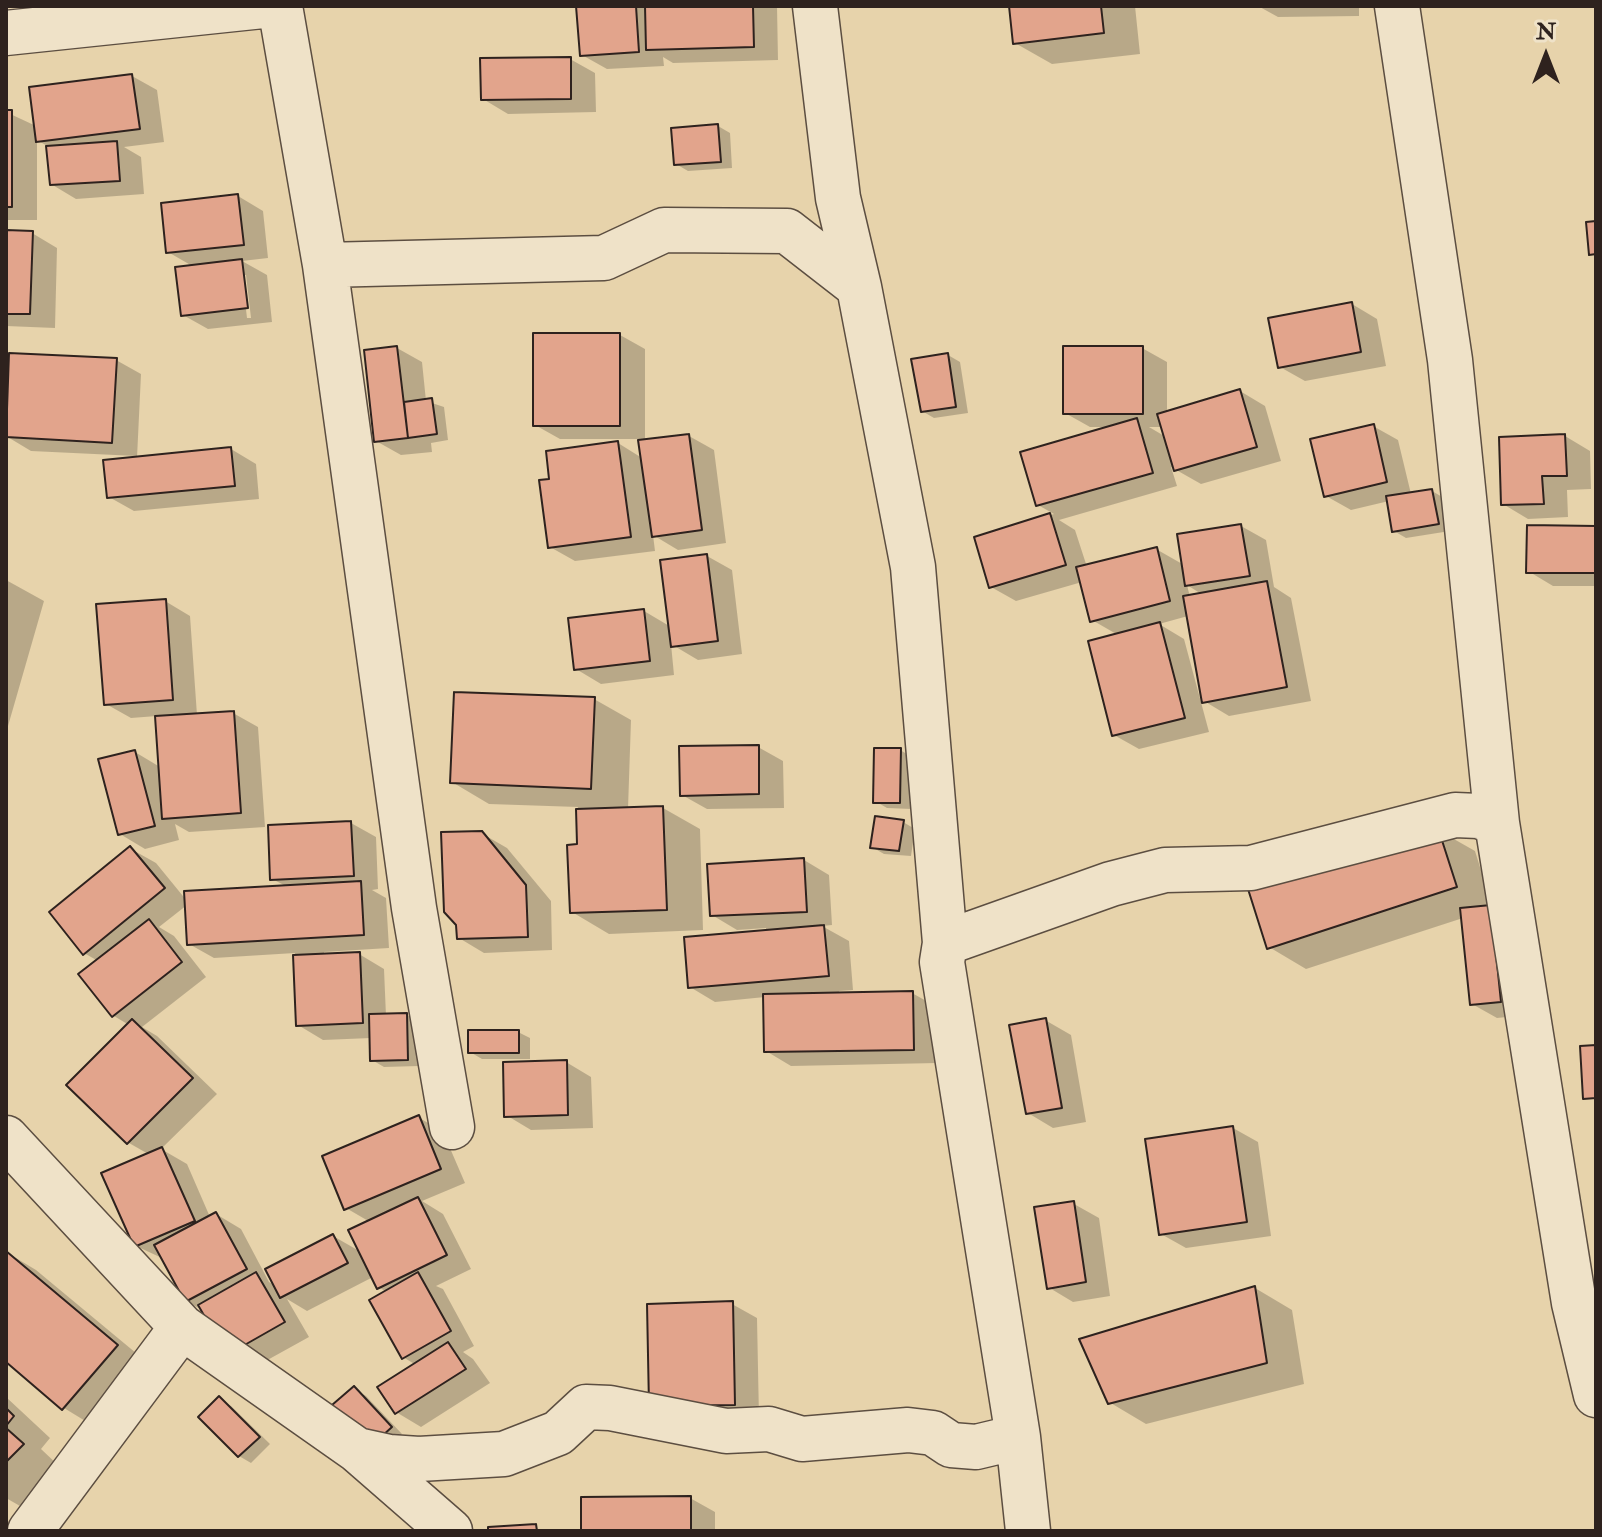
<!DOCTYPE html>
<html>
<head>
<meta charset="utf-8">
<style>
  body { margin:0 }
  #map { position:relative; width:1602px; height:1537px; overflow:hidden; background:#e7d3ab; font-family:"IM FELL Double Pica",serif }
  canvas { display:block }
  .frame { position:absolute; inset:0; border:8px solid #2e221e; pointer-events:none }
  .north { position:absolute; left:1506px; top:16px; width:80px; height:80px; -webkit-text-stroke:6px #efe2c8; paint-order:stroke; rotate:0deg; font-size:22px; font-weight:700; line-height:32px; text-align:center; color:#2e221e }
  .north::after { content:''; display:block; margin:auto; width:28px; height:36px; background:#2e221e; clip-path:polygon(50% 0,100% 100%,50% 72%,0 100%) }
</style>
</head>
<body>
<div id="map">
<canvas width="1602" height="1537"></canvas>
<div class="frame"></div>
<div class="north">N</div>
</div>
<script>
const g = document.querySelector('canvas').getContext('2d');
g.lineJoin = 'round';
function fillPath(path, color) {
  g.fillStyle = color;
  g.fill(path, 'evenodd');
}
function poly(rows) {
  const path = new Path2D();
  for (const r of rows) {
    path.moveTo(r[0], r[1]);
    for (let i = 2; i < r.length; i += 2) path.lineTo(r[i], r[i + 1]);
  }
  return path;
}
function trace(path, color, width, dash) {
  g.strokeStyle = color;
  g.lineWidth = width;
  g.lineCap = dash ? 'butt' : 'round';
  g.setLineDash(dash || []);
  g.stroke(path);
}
fillPath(poly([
  [578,6,777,6,778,60,673,63,663,57,664,66,607,69,582,55],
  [1011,6,1135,6,1140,54,1052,64,1015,43],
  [1258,6,1359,6,1359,16,1278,17],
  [570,59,595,73,596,112,508,114,483,99],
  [132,76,157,90,164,142,124,147,141,157,144,194,76,199,51,184,49,147,37,140,37,220,6,220,6,112,36,126],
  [718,126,730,133,732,168,688,171,676,164],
  [238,196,263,211,268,258,242,261,267,275,272,322,208,329,183,315,194,267,168,252],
  [242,275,246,275,251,318,247,318],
  [6,232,32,233,57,248,55,328,6,326],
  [1352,304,1377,319,1386,366,1305,381,1280,367],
  [620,335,645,349,645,442,689,436,714,450,726,543,678,550,653,535,655,551,575,561,550,547,551,481,618,443,642,458,640,439,560,439,535,425],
  [397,348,422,362,426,401,444,407,448,440,431,443,432,452,401,455,376,441],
  [1142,348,1167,362,1167,413,1240,391,1265,406,1281,461,1201,484,1171,467,1177,486,1059,520,1075,530,1087,567,1156,549,1184,565,1241,526,1266,540,1274,587,1291,598,1311,701,1229,716,1204,701,1188,616,1159,624,1184,639,1209,732,1139,749,1114,735,1118,635,1092,620,1082,582,1016,601,991,587,976,538,1054,514,1038,505,1108,427,1090,427,1065,413],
  [1149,427,1163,427,1166,437],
  [1187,585,1203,595,1190,597],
  [948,355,960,362,968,413,934,418,922,411],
  [116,360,141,374,137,458,231,449,256,464,259,499,134,511,109,497,136,456,31,451,6,436],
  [1373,426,1398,440,1411,494,1432,491,1444,498,1450,531,1406,538,1394,531,1389,501,1351,510,1326,496],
  [1565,436,1590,451,1591,489,1567,490,1568,517,1528,519,1503,504],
  [1596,528,1596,586,1553,586,1528,571],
  [707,556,732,570,742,654,698,660,671,644,674,675,601,684,576,669,644,611,671,627],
  [6,580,44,601,6,733],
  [165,601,190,616,197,715,233,713,258,727,265,827,189,832,175,824,179,840,145,849,120,834,135,752,160,767,157,716,131,718,106,704],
  [594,699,631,720,628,809,663,808,700,829,703,930,609,934,572,912,580,846,578,807,489,804,452,782],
  [758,747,783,761,784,808,707,809,682,795],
  [900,750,912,757,911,809,887,808,875,801],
  [903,822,915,829,911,856,884,854,872,847],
  [351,823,376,837,378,889,372,890,386,898,389,948,324,952,324,956,359,954,384,969,386,1016,407,1015,419,1022,419,1066,384,1067,372,1060,371,1038,323,1040,298,1025,295,953,214,958,189,944,187,905,159,927,174,936,206,977,142,1027,157,1036,217,1094,161,1149,187,1164,210,1217,216,1214,241,1229,269,1282,276,1286,333,1236,361,1252,370,1222,346,1208,418,1117,443,1132,465,1183,422,1201,443,1214,471,1269,436,1286,443,1289,474,1346,463,1352,473,1359,490,1383,421,1427,396,1412,416,1365,403,1357,387,1292,378,1287,373,1277,307,1311,287,1299,309,1337,253,1368,204,1311,186,1301,164,1259,136,1246,150,1155,129,1143,69,1084,129,1025,114,1016,98,961,84,953,131,849,156,863,187,901,288,887,272,879],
  [1438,830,1475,851,1526,1015,1497,1018,1472,1004,1463,918,1306,969,1269,947],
  [481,833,507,848,551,901,552,950,484,953,459,938],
  [804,860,829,875,832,925,822,926,849,941,853,990,839,991,840,994,912,993,937,1007,938,1063,791,1066,766,1051,765,997,715,1002,690,987,766,932,766,928,737,930,712,915],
  [1045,1020,1071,1035,1086,1122,1053,1128,1028,1113],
  [518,1032,530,1038,530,1059,482,1059,470,1052],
  [566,1062,591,1077,593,1128,531,1130,506,1115],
  [1233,1128,1258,1142,1271,1236,1186,1248,1161,1234],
  [1074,1204,1099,1218,1110,1296,1073,1302,1048,1287],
  [6,1252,36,1270,154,1368,100,1430,64,1408,6,1360],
  [1255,1288,1292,1310,1304,1384,1146,1424,1109,1402],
  [732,1304,757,1318,759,1418,676,1419],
  [354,1389,366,1396,402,1434,384,1452],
  [6,1397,50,1438,41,1449,59,1466,20,1506,6,1498],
  [219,1399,231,1406,270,1444,251,1463,239,1456,201,1417],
  [690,1498,715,1512,715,1531,583,1531]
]), '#0003');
const building = poly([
  [576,6,636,6,639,52,580,56,576,6],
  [645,6,753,6,754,47,646,50,645,6],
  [1009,6,1101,6,1104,33,1013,44,1009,6],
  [571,57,571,99,481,100,480,58,571,57],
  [132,74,140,129,36,142,29,87,132,74],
  [6,110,12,110,12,207,6,207,6,110],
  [718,124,721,162,674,165,671,128,718,124],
  [117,141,120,181,50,185,46,146,117,141],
  [238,194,244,245,166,253,161,203,238,194],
  [1596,221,1596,254,1589,255,1586,222,1596,221],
  [6,230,33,231,30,314,6,314,6,230],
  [242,259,248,308,181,316,175,267,242,259],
  [1352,302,1361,352,1278,368,1268,318,1352,302],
  [533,333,620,333,620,426,533,426,533,333],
  [397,346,408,438,374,442,364,350,397,346],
  [1063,346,1143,346,1143,414,1063,414,1063,346],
  [9,353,117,358,112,443,6,437,9,353],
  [948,353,956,407,921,412,911,359,948,353],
  [1240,389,1257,447,1174,471,1157,414,1240,389],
  [432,398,437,434,408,438,404,402,432,398],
  [1137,418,1153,473,1036,506,1020,452,1137,418],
  [1374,424,1387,482,1324,497,1310,439,1374,424],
  [689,434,702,530,652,537,638,440,689,434],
  [1565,434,1567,476,1542,476,1544,504,1501,505,1499,437,1565,434],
  [618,441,631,537,548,548,539,480,549,479,546,451,618,441],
  [231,447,235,486,107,498,103,460,231,447],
  [1432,489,1439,524,1392,532,1386,496,1432,489],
  [1050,513,1066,565,989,588,974,537,1050,513],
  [1241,524,1250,576,1185,586,1177,534,1241,524],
  [1527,525,1596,526,1596,573,1526,573,1527,525],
  [1157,547,1170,601,1090,622,1076,567,1157,547],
  [707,554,718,641,671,647,660,560,707,554],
  [1267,581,1287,687,1202,703,1183,596,1267,581],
  [166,599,173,700,104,705,96,604,166,599],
  [644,609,650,661,574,670,568,618,644,609],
  [1160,622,1185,718,1112,736,1088,641,1160,622],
  [454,692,595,697,591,789,450,783,454,692],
  [234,711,241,813,162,819,155,716,234,711],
  [759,745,759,794,680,796,679,746,759,745],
  [874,748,901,748,900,803,873,803,874,748],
  [135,750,155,826,118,835,98,759,135,750],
  [663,806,667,910,570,913,567,845,577,844,576,809,663,806],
  [875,816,904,820,899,851,870,848,875,816],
  [351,821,354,876,270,880,268,825,351,821],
  [1438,828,1457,887,1267,949,1248,889,1438,828],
  [482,831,526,885,528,937,457,939,456,925,444,912,441,832,482,831],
  [130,846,165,888,83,955,49,912,130,846],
  [804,858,807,912,710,916,707,864,804,858],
  [361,881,364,935,187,945,184,891,361,881],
  [1491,905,1501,1002,1470,1005,1460,908,1491,905],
  [149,919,182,962,112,1017,78,974,149,919],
  [824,925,829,976,688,988,684,937,824,925],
  [360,952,363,1023,296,1026,293,955,360,952],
  [913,991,914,1050,764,1052,763,994,913,991],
  [407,1013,408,1060,370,1061,369,1014,407,1013],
  [1046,1018,1062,1108,1026,1114,1009,1025,1046,1018],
  [132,1019,193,1078,127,1144,66,1085,132,1019],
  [468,1030,519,1030,519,1053,468,1053,468,1030],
  [1596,1045,1596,1098,1583,1099,1580,1046,1596,1045],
  [567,1060,568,1115,504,1117,503,1062,567,1060],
  [419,1115,441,1169,344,1210,322,1156,419,1115],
  [1233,1126,1247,1222,1159,1235,1145,1139,1233,1126],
  [162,1147,195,1221,134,1247,101,1173,162,1147],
  [418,1197,447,1255,377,1289,348,1230,418,1197],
  [1074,1201,1086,1282,1047,1289,1034,1207,1074,1201],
  [216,1212,247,1269,185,1302,154,1245,216,1212],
  [333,1234,348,1263,280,1298,265,1269,333,1234],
  [6,1251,118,1345,62,1410,6,1362,6,1251],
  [256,1272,285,1322,227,1355,198,1305,256,1272],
  [418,1272,451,1331,402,1359,369,1300,418,1272],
  [1255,1286,1267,1363,1108,1404,1079,1339,1255,1286],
  [733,1301,735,1405,649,1406,647,1304,733,1301],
  [448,1342,466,1369,395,1414,377,1387,448,1342],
  [354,1386,392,1427,370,1447,332,1405,354,1386],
  [219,1396,260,1437,238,1457,198,1417,219,1396],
  [6,1408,14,1416,6,1426,6,1408],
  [6,1428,24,1444,6,1462,6,1428],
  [691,1496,691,1531,581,1531,581,1497,691,1496],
  [536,1524,537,1531,488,1531,488,1527,536,1524]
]);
fillPath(building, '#e2a48c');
trace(building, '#2e221e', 2);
const minor = poly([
  [280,6,325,265,414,908,452,1127],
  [815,6,838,198,859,287,913,567,945,943],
  [1397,6,1450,360,1497,823,1574,1303,1596,1395],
  [6,33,263,6],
  [325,265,604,258,664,230,787,231,859,287],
  [6,1138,182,1327,357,1450,450,1531],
  [1018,1437,942,962,945,943,1111,884,1165,870,1251,868,1455,815,1479,816,1497,823],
  [357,1450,389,1457,419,1459,504,1454,558,1433,586,1407,610,1408,726,1431,769,1429,802,1439,908,1430,933,1433,951,1445,976,1447,1018,1437,1028,1531],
  [30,1531,182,1327]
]);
trace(minor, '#5c4e41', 47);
trace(minor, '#efe2c8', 44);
</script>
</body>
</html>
